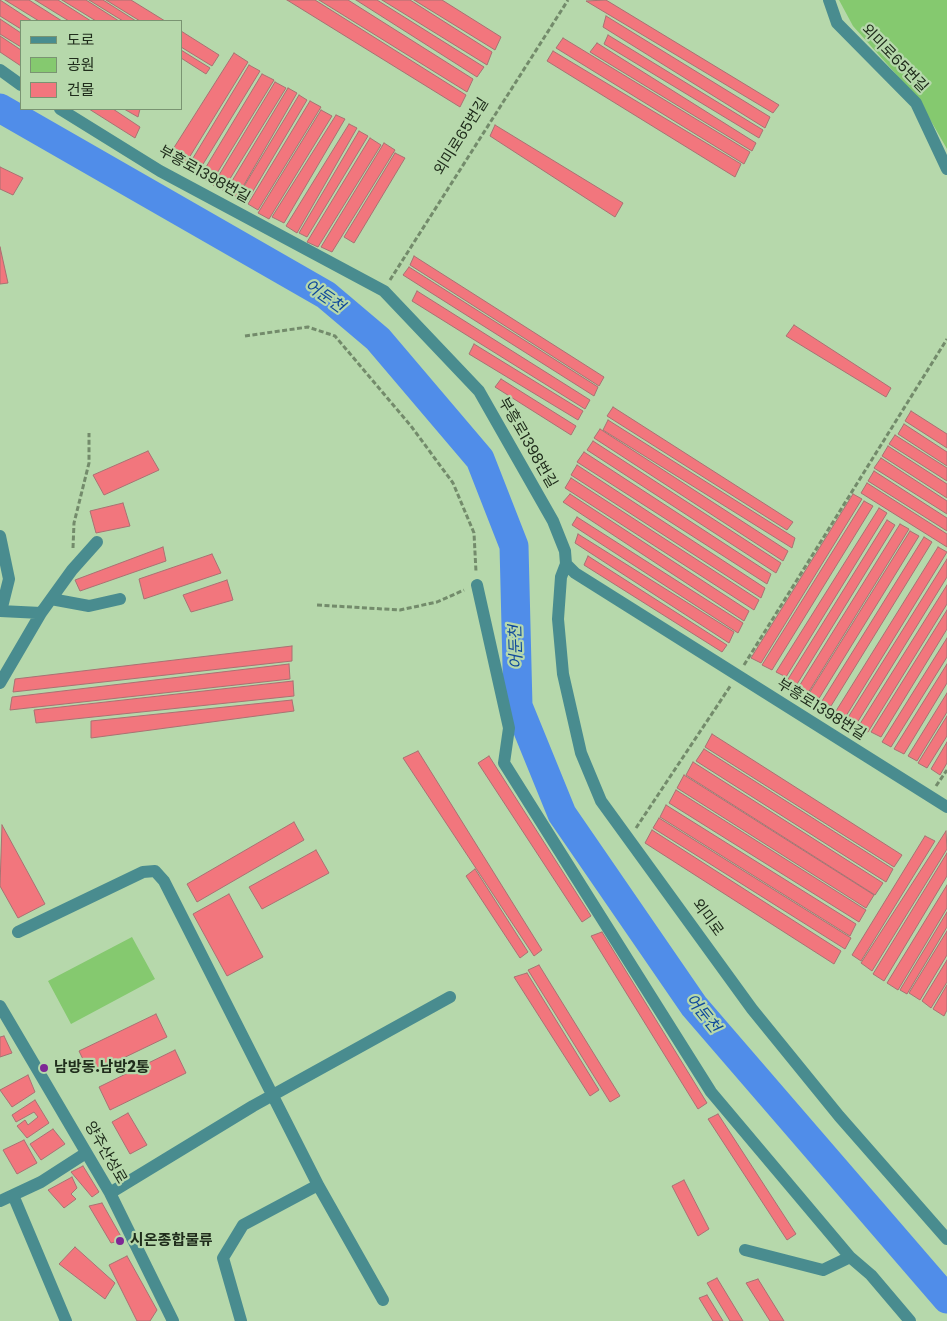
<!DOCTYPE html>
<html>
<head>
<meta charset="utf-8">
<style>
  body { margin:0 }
  #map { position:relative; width:947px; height:1321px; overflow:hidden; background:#b6d8ab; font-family:Poppins,"Noto Sans KR",sans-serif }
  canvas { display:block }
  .legend { position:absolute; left:20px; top:20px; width:162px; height:90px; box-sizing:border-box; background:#b6d8ab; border:1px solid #7a9472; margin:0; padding:6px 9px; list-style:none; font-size:15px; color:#202d1c }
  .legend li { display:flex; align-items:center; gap:10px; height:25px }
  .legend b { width:25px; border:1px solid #7a9472 }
</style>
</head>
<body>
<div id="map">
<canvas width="947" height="1321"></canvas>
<ul class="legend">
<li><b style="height:6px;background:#498c8f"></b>도로</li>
<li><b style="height:14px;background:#85c96f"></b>공원</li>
<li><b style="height:14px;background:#f2767d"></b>건물</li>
</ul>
</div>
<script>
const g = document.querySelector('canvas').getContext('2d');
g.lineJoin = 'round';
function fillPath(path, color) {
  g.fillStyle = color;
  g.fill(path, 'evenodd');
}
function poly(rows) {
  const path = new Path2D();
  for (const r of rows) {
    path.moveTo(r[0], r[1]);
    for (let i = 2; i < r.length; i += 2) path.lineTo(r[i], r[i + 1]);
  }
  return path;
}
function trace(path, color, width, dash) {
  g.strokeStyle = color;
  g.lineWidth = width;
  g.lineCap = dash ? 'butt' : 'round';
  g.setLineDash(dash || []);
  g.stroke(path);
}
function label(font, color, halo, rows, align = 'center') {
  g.font = font + ' Poppins,"Noto Sans KR",sans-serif';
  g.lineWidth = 4.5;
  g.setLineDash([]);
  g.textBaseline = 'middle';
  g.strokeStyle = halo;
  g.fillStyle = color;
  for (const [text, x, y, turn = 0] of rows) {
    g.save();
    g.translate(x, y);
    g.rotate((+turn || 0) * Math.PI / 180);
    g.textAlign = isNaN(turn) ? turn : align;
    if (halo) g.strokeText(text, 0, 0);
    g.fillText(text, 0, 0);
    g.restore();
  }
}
fillPath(poly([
  [839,0,947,0,947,149,919,100,853,26],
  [132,937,155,979,71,1024,48,981]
]), '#85c96f');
trace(poly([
  [0,108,326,295,378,339,480,459,514,546,518,706,562,814,694,1006,947,1299]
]), '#508de9', 29);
const building = poly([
  [0,0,32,21,21,21,21,29,0,16,0,0],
  [5,0,29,0,62,21,39,21,5,0],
  [35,0,58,0,91,21,69,21,35,0],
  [62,0,86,0,119,21,96,21,62,0],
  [89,0,103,0,136,21,123,21,89,0],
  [106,0,131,0,165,21,140,21,106,0],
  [287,0,315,0,466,95,460,107,287,0],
  [319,0,348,0,473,79,467,92,319,0],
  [356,0,377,0,484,67,477,77,356,0],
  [382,0,410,0,492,52,487,65,382,0],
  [414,0,442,0,501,37,495,50,414,0],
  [606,0,779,105,773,113,586,1,606,0],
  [606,16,770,117,765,128,603,27,606,16],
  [0,19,21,33,21,47,0,34,0,19],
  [181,31,219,55,212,66,181,47,181,31],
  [608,35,763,130,759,138,604,44,608,35],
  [0,36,21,50,21,66,0,52,0,36],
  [563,38,750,152,744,164,556,48,563,38],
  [597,43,756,143,752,151,590,52,597,43],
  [181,50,210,68,206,74,181,58,181,50],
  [553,51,741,164,735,177,547,61,553,51],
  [234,53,248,62,184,166,168,157,234,53],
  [249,65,260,71,197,174,187,168,249,65],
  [262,74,274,80,211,183,200,177,262,74],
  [275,82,286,88,223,190,213,185,275,82],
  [288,88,297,93,237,197,226,191,288,88],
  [299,95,307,100,246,203,237,198,299,95],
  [310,101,321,107,258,210,248,204,310,101],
  [89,109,113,109,140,127,135,138,89,109],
  [124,109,140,109,138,117,124,109],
  [321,110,332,116,269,219,258,213,321,110],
  [336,115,345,119,284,223,272,217,336,115],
  [349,124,357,128,297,233,286,226,349,124],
  [495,125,623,203,615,217,490,136,495,125],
  [359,131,368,136,307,237,299,233,359,131],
  [370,138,381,145,318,247,307,242,370,138],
  [384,143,395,150,332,252,321,247,384,143],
  [395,153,405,158,354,243,344,237,395,153],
  [0,167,23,178,13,195,0,189,0,167],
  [0,247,8,283,0,284,0,247],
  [414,256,604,377,599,386,410,265,414,256],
  [409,267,598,387,594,396,403,275,409,267],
  [417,291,590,400,585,409,412,301,417,291],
  [794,325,891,388,886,397,786,336,794,325],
  [474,344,583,411,578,420,469,354,474,344],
  [501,379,576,426,571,435,495,387,501,379],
  [613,407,793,522,787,530,607,416,613,407],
  [911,411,947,434,947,448,905,421,911,411],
  [608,420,795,538,792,548,603,430,608,420],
  [904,424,947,452,947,466,898,434,904,424],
  [600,429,788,551,783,561,594,438,600,429],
  [895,435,947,468,947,481,889,444,895,435],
  [593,441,781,563,776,573,587,450,593,441],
  [888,446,947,484,947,498,882,456,888,446],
  [148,451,159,470,104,495,93,475,148,451],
  [584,452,771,574,767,584,577,462,584,452],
  [881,458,947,501,947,514,874,468,881,458],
  [577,465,765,588,761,598,571,475,577,465],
  [874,471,947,518,947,531,868,481,874,471],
  [571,478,759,600,754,610,565,488,571,478],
  [867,483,947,534,947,547,861,493,867,483],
  [570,494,749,611,744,621,563,502,570,494],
  [853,494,862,499,761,663,751,658,853,494],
  [864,501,873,506,772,670,762,665,864,501],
  [123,503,130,526,96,533,90,511,123,503],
  [879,508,887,513,786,677,776,672,879,508],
  [577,517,743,623,738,633,572,525,577,517],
  [887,520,895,525,794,689,785,684,887,520],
  [900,524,909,529,808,693,798,688,900,524],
  [910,531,919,536,818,700,808,695,910,531],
  [578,534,734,632,729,643,575,543,578,534],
  [924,537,932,542,831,706,822,701,924,537],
  [163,547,166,561,80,591,75,580,163,547],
  [938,547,947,552,846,716,836,711,938,547],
  [212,554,221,573,144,599,139,579,212,554],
  [588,556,727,645,722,652,584,565,588,556],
  [947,559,947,577,857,723,847,719,947,559],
  [227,580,233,600,191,612,183,595,227,580],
  [947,585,947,604,868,732,858,727,947,585],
  [947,610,947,629,881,737,871,732,947,610],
  [947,638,947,657,891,747,882,742,947,638],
  [292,646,292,661,13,692,15,679,292,646],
  [289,664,290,679,10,710,12,697,289,664],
  [947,664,947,683,904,754,894,749,947,664],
  [293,681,294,696,36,723,34,710,293,681],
  [947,693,947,712,917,761,908,756,947,693],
  [292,700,294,711,91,738,91,721,292,700],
  [947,716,947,736,927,768,918,763,947,716],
  [712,734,902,855,894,867,705,747,712,734],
  [947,742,947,763,940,775,931,769,947,742],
  [704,749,893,869,886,882,696,761,704,749],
  [418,751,542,950,534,956,403,758,418,751],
  [489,756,591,916,582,922,478,763,489,756],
  [693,762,883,883,875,895,686,775,693,762],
  [684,775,874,895,866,908,677,788,684,775],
  [676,790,866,910,859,922,669,803,676,790],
  [666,805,856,924,850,936,660,817,666,805],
  [659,818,851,938,845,949,653,828,659,818],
  [294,822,304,840,197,902,187,884,294,822],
  [2,825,45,904,18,918,0,886,2,825],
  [652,830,841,951,834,964,645,843,652,830],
  [946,831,947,849,872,971,861,963,946,831],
  [925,836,935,841,861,961,852,955,925,836],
  [316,850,329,873,262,909,249,887,316,850],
  [947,853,947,876,884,981,873,974,947,853],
  [475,869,528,952,520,958,466,876,475,869],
  [947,885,947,908,898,990,887,983,947,885],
  [229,894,263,957,227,976,193,914,229,894],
  [947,912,947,927,907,994,900,990,947,912],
  [947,931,947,955,920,1000,909,993,947,931],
  [602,932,707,1103,698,1109,591,936,602,932],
  [947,960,947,982,931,1008,922,1001,947,960],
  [539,965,620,1096,610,1102,528,970,539,965],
  [527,973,599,1090,590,1096,514,977,527,973],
  [947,985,947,1010,944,1016,933,1009,947,985],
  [156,1014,167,1037,90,1074,79,1051,156,1014],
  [4,1036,12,1053,0,1057,0,1037,4,1036],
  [175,1050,186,1073,110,1110,99,1087,175,1050],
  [28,1075,35,1092,12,1107,0,1090,28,1075],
  [35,1100,49,1123,27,1138,17,1126,25,1120,28,1125,38,1117,34,1112,16,1122,12,1115,35,1100],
  [128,1113,147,1145,130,1154,112,1122,128,1113],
  [718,1114,796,1234,787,1240,708,1119,718,1114],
  [53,1129,65,1144,41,1160,30,1144,53,1129],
  [24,1140,37,1163,17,1174,3,1150,24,1140],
  [83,1166,99,1192,92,1197,71,1172,83,1166],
  [72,1177,77,1188,71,1194,76,1199,64,1208,48,1190,72,1177],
  [684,1180,709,1229,698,1236,672,1186,684,1180],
  [102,1203,123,1240,111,1243,89,1206,102,1203],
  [75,1247,115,1283,105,1299,59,1264,75,1247],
  [127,1256,157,1310,150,1321,137,1321,109,1265,127,1256],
  [717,1278,743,1321,730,1321,707,1283,717,1278],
  [758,1279,784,1321,770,1321,746,1283,758,1279],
  [707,1295,723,1321,713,1321,699,1298,707,1295]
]);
fillPath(building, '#f2767d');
trace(building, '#a97172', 1);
trace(poly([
  [390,280,568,0],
  [245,336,308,327,335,336,411,426,453,483,474,533,476,572],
  [73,548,74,523,89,463,89,433],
  [317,605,400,610,437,602,464,590],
  [744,665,947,339],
  [936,786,947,770],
  [636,828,731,685]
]), '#738b6b', 3, [5, 2.5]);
trace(poly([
  [829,0,837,23,916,103,947,169],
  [0,70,21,85],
  [60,109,160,171,384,291,479,391,553,521,565,551,566,564,575,573,947,807],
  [0,536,9,579,1,611],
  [566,564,561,577,558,619,563,674,581,753,601,801,752,1009,839,1116,947,1239],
  [477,585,509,728,504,763,711,1092,850,1257,871,1275,910,1321],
  [51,599,89,606,120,599],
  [0,611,41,613],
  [0,683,41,613,72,570,97,542],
  [18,932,143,872,155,871,164,881,318,1185,383,1300],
  [0,1006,110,1193,173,1321],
  [110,1193,253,1106,450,997],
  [13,1195,66,1321],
  [0,1201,41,1182,86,1153],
  [745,1250,823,1270,850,1257],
  [241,1321,223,1258,243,1225,318,1185]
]), '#498c8f', 12);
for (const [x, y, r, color] of [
  [44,1068,5,"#7e2795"],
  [120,1241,5,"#7e2795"]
]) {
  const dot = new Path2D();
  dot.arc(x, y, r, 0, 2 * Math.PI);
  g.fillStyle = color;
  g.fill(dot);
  trace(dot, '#b6d8ab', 2);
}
label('15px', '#202d1c', '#b6d8ab', [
  ["외미로65번길",894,59,46],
  ["외미로65번길",462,137,-58],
  ["부흥로1398번길",204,175,29],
  ["부흥로1398번길",527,443,60],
  ["부흥로1398번길",821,710,32],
  ["외미로",707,918,54],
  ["양주산성로",105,1153,60]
]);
label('bold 15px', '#202d1c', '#b6d8ab', [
  ["남방동.남방2통",54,1068],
  ["시온종합물류",130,1241]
], 'left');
label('italic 16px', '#0e499b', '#b6d8ab', [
  ["어둔천",324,297,35],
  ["어둔천",517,647,-92],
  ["어둔천",702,1014,51]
]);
</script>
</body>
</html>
